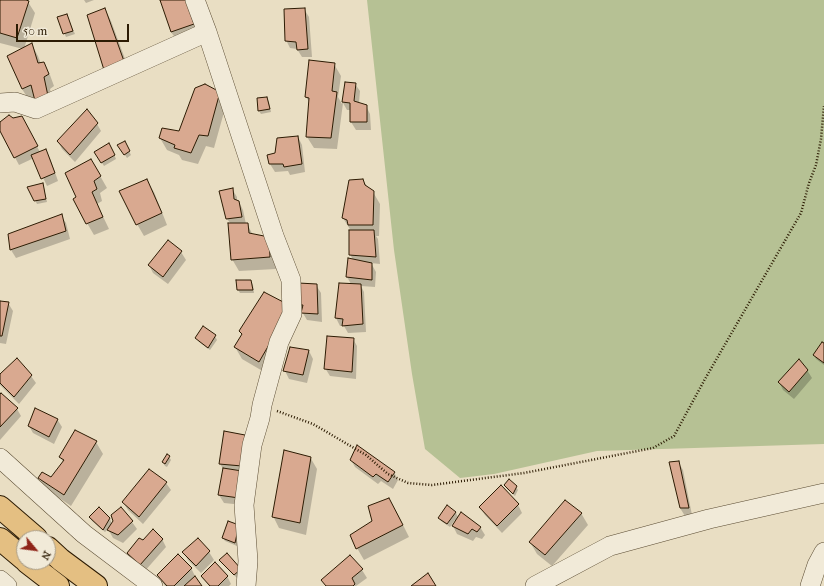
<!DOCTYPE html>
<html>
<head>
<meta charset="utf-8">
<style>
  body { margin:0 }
  #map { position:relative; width:824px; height:586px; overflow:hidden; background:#e9dec3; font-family:"IM FELL French Canon",serif }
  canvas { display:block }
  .north { position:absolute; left:16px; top:530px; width:40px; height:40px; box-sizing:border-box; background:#f1ead8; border:1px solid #a29783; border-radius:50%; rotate:119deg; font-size:11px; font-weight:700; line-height:16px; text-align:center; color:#2c1b03 }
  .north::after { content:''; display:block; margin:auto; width:14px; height:18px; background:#8f2418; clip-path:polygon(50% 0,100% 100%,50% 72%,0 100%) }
  .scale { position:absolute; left:16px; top:24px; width:113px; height:18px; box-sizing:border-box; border:2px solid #2c1b03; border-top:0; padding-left:5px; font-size:12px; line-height:14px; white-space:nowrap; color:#2c1b03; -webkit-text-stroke:3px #f1ead8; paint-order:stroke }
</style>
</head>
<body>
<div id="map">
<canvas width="824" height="586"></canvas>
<div class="north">N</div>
<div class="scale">50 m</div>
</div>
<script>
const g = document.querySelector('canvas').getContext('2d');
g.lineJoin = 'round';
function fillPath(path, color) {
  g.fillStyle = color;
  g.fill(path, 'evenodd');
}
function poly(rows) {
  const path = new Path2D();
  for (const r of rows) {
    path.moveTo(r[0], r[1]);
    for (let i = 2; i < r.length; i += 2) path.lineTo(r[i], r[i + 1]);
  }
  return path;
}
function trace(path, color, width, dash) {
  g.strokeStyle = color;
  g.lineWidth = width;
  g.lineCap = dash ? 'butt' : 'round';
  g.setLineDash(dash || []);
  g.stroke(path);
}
fillPath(poly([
  [367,0,824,0,824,444,597,451,494,474,460,478,425,449,412,374,394,250]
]), '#b6c194');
fillPath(poly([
  [0,0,22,0,28,2,35,13,24,49,32,45,38,56,41,64,43,63,50,75,54,86,50,89,54,108,36,98,29,100,22,89,23,49,0,43],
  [84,0,94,0,86,3],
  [162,0,189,0,198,32,176,39,171,32],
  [105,9,111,21,131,75,105,70],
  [304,9,309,17,312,57,302,57,297,49,290,48,286,40],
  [58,18,68,19,75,34,66,37],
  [334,64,341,76,338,97,342,104,346,83,355,84,360,91,359,103,366,106,370,114,371,130,356,130,351,122,351,110,347,110,343,103,337,149,314,148,307,137,310,103,306,97],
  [219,93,226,105,214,148,206,146,198,164,182,160,179,155,167,150,160,138,180,132],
  [267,98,269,102,271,112,261,114,259,111],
  [21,117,40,152,45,150,50,158,58,181,47,186,34,158,19,165,0,129,0,123],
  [97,124,101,131,75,162,62,149,58,141],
  [298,137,302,145,305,172,290,175,288,171,275,172,270,164,276,154],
  [125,143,131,155,127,158,121,149],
  [111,147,116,159,104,166,95,152],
  [91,160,107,188,100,193,102,201,97,204,109,229,94,235,87,223,78,197],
  [363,180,368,188,373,192,380,204,379,236,376,236,378,239,380,264,371,263,376,272,375,287,361,286,364,292,366,332,348,333,344,326,340,326,336,318,351,284,347,277,353,260,350,254,351,231,343,218],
  [147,181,154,192,167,225,144,236,137,224],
  [42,184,44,188,47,202,37,204,35,200],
  [232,189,237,197,237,201,239,202,243,210,246,224,247,224,253,235,275,250,276,269,239,271,232,259,231,224,227,219],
  [61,216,66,223,70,239,16,258,11,250,9,234],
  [168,241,181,252,186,260,168,284,153,273,149,265],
  [251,281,253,285,254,293,240,293,238,290],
  [316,285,321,293,322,322,307,320,298,305],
  [0,302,8,303,13,311,6,344,0,343],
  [289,306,266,373,242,359,235,347,242,335,240,331],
  [215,336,217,340,210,350,199,342,197,338],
  [353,339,357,346,356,379,330,376,325,368],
  [824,344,824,365,816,359,814,355],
  [291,348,309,351,313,359,307,383,289,379,285,371],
  [807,370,812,378,794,399,783,390,779,382],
  [0,375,31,376,36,383,19,404,0,385],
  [0,395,17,409,21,416,0,440],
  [57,419,62,427,54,444,33,433,29,426],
  [245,436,243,505,224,503,219,495,224,470,220,464],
  [96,442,103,454,71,506,46,489,39,478,51,478,63,462,60,457],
  [169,457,171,460,167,467,165,466,163,462],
  [310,457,317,469,306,535,279,528,273,516],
  [351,460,394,472,398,480,393,489,381,481,378,484,355,467],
  [678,462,683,470,692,515,685,516,680,508,670,463],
  [166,483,171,490,143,524,128,510,123,502],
  [505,485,516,487,518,490,515,496,507,489],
  [518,505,522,513,502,533,485,515,480,507],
  [447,507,456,513,458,517,480,527,485,535,482,539,476,537,473,541,457,534,453,526,456,521,455,520,450,527,441,521,439,518],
  [99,508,110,519,112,524,132,522,137,529,123,543,113,538,108,529,105,532,92,521,90,518],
  [396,511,409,537,364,560,357,548],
  [581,513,588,525,552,566,537,554,530,542],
  [240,529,237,546,225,541,223,538],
  [162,539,166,547,144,572,133,561,128,554,143,541],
  [198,539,209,552,214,560,201,573,188,560,184,553],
  [349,556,362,570,367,578,356,586,326,586,323,581],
  [220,560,242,573,237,578,222,563],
  [191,568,195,576,194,577,201,586,165,586,158,575],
  [202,576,227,576,231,584,229,586,209,586]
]), '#0003');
const building = poly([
  [0,0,26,0,29,1,17,38,0,33,0,0],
  [160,0,187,0,194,24,171,32,160,0],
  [105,8,125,64,104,70,87,15,105,8],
  [305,8,308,49,297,50,296,42,285,41,284,9,305,8],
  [67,14,73,31,63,34,57,17,67,14],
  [32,43,38,63,44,62,49,74,44,77,48,96,35,101,31,85,22,89,7,56,32,43],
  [309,60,335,63,332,91,337,92,331,138,306,137,309,98,305,97,309,60],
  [345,82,356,83,354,101,367,105,367,122,350,122,350,103,342,102,345,82],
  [205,84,220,92,208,136,199,135,191,153,174,148,175,145,159,138,162,128,179,131,195,88,205,84],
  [267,97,270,109,258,111,257,98,267,97],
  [87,109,98,123,70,155,57,141,87,109],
  [9,115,13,118,22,116,38,146,14,158,0,131,0,122,9,115],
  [298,136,302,164,284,167,283,164,269,164,267,155,275,153,277,138,298,136],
  [125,141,130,151,124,155,117,145,125,141],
  [109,143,115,155,101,163,94,152,109,143],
  [46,149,55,173,41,179,31,155,46,149],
  [91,159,101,176,94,181,97,189,92,192,103,217,86,224,73,199,76,197,65,173,91,159],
  [147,179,162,213,136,225,119,191,147,179],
  [363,179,365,185,374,191,373,225,348,225,347,220,342,218,349,180,363,179],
  [43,183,46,199,34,201,27,187,43,183],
  [233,188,234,199,239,201,242,217,226,219,219,191,233,188],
  [62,214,66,231,10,250,8,234,62,214],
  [228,223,248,223,249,233,269,237,270,257,231,260,228,223],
  [349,230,374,230,376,257,349,255,349,230],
  [168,240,182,251,163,277,148,265,168,240],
  [348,258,372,263,372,280,346,277,348,258],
  [236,280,251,280,253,290,237,290,236,280],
  [298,283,317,284,318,314,301,313,303,305,297,305,298,283],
  [339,283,361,284,363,324,342,326,343,319,335,318,339,283],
  [264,292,289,305,281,324,259,362,234,347,242,334,239,331,264,292],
  [0,301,9,302,2,336,0,336,0,301],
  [203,326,216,335,208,348,195,338,203,326],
  [327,336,354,338,352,372,324,369,327,336],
  [822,342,824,343,824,363,813,355,822,342],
  [290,347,309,350,303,375,283,371,290,347],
  [17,358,32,375,14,397,0,383,0,374,17,358],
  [799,359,808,370,789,392,778,382,799,359],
  [1,393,18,408,0,427,0,394,1,393],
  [35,408,58,419,49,437,28,426,35,408],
  [75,430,97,441,64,495,38,478,42,472,51,477,64,460,59,457,75,430],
  [224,431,245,435,242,466,219,464,224,431],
  [357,445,395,472,388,482,376,474,373,477,350,460,357,445],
  [284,450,311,457,300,523,272,517,284,450],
  [167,454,170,456,165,464,162,462,167,454],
  [679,461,689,508,680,508,669,462,679,461],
  [223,468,242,471,239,498,218,495,223,468],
  [149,469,167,482,139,517,122,502,149,469],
  [509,479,517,486,513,494,504,485,509,479],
  [501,485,519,504,497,526,479,507,501,485],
  [389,498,403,525,356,549,350,535,372,521,368,506,389,498],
  [565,500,582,513,545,555,529,542,565,500],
  [447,505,456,512,447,524,438,518,447,505],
  [99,507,110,518,103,530,89,517,99,507],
  [121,507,133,521,118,535,107,530,113,521,111,515,121,507],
  [461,512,481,527,477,532,472,529,468,534,452,526,461,512],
  [228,521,239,525,235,543,222,538,228,521],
  [153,529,163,539,140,565,127,553,139,538,143,540,153,529],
  [198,538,210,551,196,566,182,552,198,538],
  [227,553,241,569,234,575,219,560,227,553],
  [178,554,192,568,174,586,167,586,157,575,178,554],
  [350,555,363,569,352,578,355,584,353,586,326,586,321,580,350,555],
  [215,562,228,576,218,586,210,586,201,576,215,562],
  [428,573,436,586,411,586,428,573],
  [195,576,202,586,184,586,195,576]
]);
fillPath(building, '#d9a990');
trace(building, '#2c1b03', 1);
const minor = poly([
  [195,0,207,32,274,236,291,280,292,314,279,342,262,405,260,418,252,445,244,505,248,561,246,586],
  [0,103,15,102,36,109,207,32],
  [0,458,84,534,153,586],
  [0,580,7,586],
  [535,586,610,546,709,519,824,493],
  [810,586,817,565,824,552]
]);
const highway = poly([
  [0,507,36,538],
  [0,539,24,559],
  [48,548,61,560,96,586],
  [27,562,58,586]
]);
trace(minor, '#5b4c33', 20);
trace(highway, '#2c1b03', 24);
trace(poly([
  [277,411,313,424,366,455,388,474,408,483,432,485,524,473,653,448,674,436,705,379,801,213,809,183,816,165,821,139,824,106]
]), '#2c1b03', 2.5, [1, 2]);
trace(minor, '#f1ead8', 19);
trace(highway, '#e4bf82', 22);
</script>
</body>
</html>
